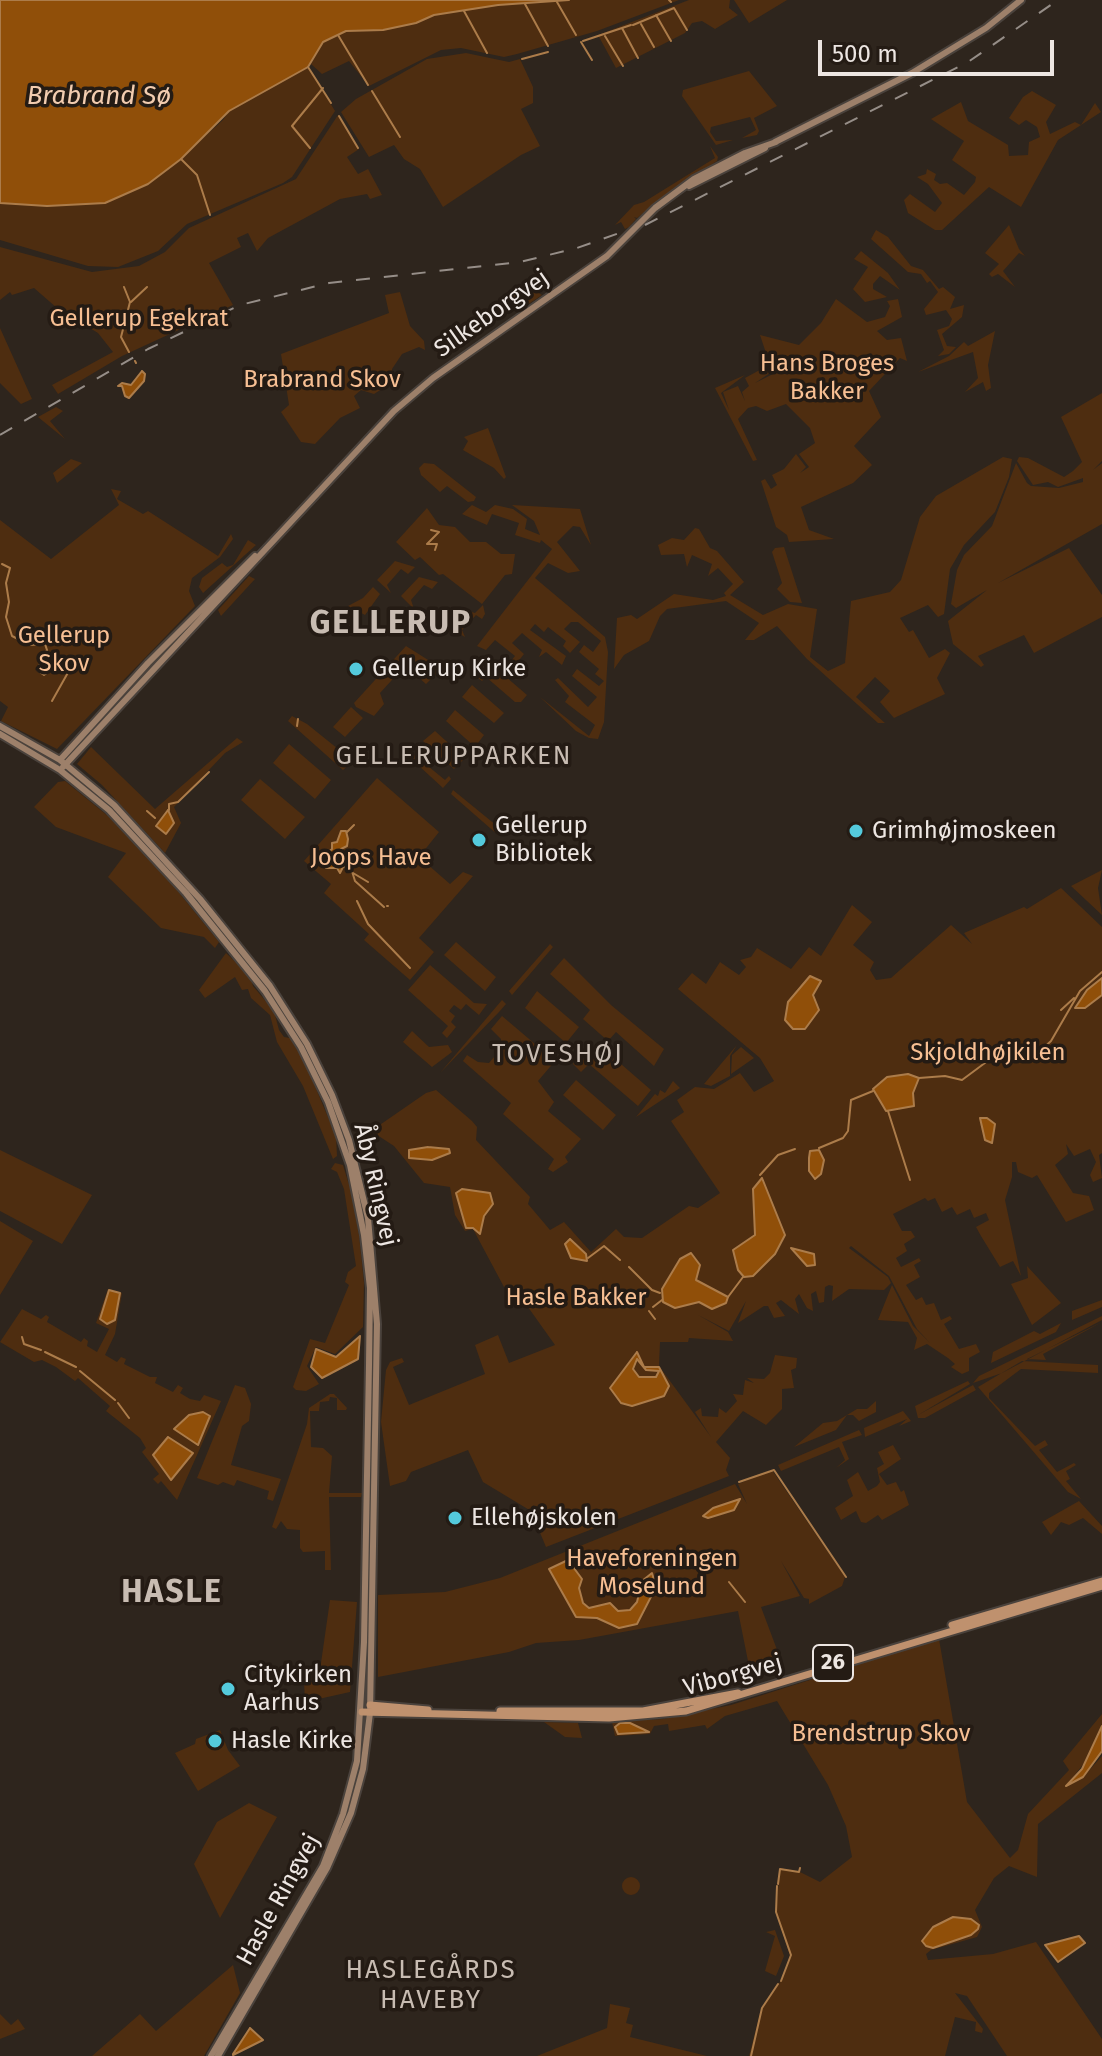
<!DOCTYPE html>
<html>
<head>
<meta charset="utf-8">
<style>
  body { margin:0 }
  #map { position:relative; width:1102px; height:2056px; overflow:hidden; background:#2e251d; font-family:"Fira Sans",sans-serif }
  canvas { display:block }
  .scale { position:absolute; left:818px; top:40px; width:236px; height:36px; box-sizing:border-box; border:4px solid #ede6e2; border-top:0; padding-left:10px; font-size:24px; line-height:28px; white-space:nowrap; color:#ede6e2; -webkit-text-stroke:6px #241b14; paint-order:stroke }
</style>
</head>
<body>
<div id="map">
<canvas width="1102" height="2056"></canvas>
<div class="scale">500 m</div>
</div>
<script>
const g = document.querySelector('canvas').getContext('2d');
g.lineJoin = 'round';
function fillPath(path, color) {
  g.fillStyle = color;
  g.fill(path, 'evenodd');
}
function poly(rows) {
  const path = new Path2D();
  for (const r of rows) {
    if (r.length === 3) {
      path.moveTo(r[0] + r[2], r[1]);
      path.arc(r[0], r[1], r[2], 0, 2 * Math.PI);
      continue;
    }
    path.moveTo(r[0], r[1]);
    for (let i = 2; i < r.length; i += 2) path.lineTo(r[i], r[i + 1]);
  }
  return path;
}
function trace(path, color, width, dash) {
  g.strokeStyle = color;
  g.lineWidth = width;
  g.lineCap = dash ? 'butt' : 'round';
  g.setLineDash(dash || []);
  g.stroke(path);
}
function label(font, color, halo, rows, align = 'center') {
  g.font = font + ' "Fira Sans",sans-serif';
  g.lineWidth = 7;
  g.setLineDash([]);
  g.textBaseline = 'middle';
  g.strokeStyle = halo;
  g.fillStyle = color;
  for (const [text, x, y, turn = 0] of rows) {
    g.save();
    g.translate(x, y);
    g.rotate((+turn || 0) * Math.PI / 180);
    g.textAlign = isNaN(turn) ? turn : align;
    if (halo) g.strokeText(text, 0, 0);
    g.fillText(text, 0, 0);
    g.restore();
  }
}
fillPath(poly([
  [569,0,679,0,597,31,517,54,504,57,461,48,441,50,369,86,349,61,322,74,311,64,323,42,346,31,383,30,416,23,434,15,498,5],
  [689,0,730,0,729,8,738,15,715,29,702,21,692,23,685,33,616,68,598,35],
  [734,0,787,0,749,23],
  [466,53,509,62,520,59,533,87,533,103,521,109,540,146,521,155,443,207,420,169,404,159,394,145,369,157,341,112,356,99,427,59],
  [308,67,335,111,292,177,283,183,187,224,158,251,118,267,88,266,0,240,0,203,105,203,148,184,167,170,223,120,229,111],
  [749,71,777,106,754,118,759,131,757,135,742,138,756,130,750,117,711,127,710,132,716,141,733,140,716,145,682,96,683,90],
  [1032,91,1056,105,1046,122,1050,134,1075,122,1081,125,1095,103,1101,112,1058,140,1021,207,989,187,942,230,935,230,908,213,904,200,910,194,935,212,942,203,928,184,917,177,926,174,927,169,936,174,934,180,940,184,947,183,964,195,975,182,976,177,952,160,964,141,931,119,961,102,968,121,1008,145,1009,156,1028,155,1029,142,1040,137,1037,127,1026,120,1019,125,1009,118,1023,97],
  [338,115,359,149,347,157,358,174,368,169,382,195,370,199,367,194,340,199,268,238,257,251,248,233,237,238,241,247,209,263,233,305,122,356,58,394,52,385,113,352,98,333,57,308,34,288,12,295,10,292,0,300,0,247,92,272,139,266,165,252,189,228,296,179],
  [710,146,718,157,717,161,674,188,637,218,634,217,636,219,629,227,625,229,621,222,615,225,634,205,644,202,715,158],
  [1009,225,1019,249,1025,256,1019,253,1003,271,1015,287,998,274,992,277,989,274,999,264,985,253],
  [876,230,888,237,911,266,923,270,939,289,943,287,955,297,950,309,964,305,962,317,942,334,947,346,956,347,949,354,938,356,944,350,937,330,949,326,952,319,946,310,926,315,924,309,938,292,930,281,927,283,921,274,908,272,871,239],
  [861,251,888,273,900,290,880,276,873,284,873,289,887,297,865,302,853,289,868,267,854,259],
  [524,290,529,294,534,290,542,295,521,309,511,292],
  [400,292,410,326,424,341,425,350,419,347,402,354,392,369,393,382,374,394,361,390,354,396,360,408,340,418,315,444,301,442,281,412,289,405,281,354,389,313,385,295],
  [836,299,867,322,885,317,890,306,887,301,898,299,902,317,877,331,887,340,901,338,907,361,900,358,869,391,881,417,854,446,872,465,853,483,801,507,809,530,834,539,789,542,787,535,776,527,761,481,765,479,771,489,777,485,772,475,784,469,796,454,806,467,800,473,809,467,799,454,815,443,810,428,786,404,767,411,756,406,748,408,738,419,757,460,753,461,715,388,745,375,721,393,729,410,723,392,738,386,745,401,742,392,749,386,745,378,767,366,770,373,755,383,773,374,760,335,799,345,821,323],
  [0,328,32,399,21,404,0,383],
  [995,331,988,365,991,388,986,391,983,382,965,392,978,378,973,352,918,372,949,356,964,342,968,346],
  [1102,393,1102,461,1093,470,1102,463,1102,524,998,583,1069,548,1102,595,1102,617,1034,653,1024,635,978,656,984,665,981,667,953,644,948,621,987,590,956,608,951,604,957,570,964,555,992,526,1016,463,1027,483,1031,486,1059,488,1083,482,1083,478,1058,487,1048,482,1033,485,1017,461,1019,457,1028,458,1064,477,1073,471,1082,462,1061,417],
  [56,407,63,411,50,421,65,439,38,417],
  [488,428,506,477,504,479,494,468,463,450,468,441,464,437],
  [1003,457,1012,459,1009,477,995,512,964,545,950,569,944,614,938,617,928,605,900,618,909,632,913,630,929,658,945,649,950,653,937,678,945,694,894,718,880,702,890,691,875,677,856,697,885,723,878,723,807,659,777,626,754,640,745,640,759,623,726,601,667,609,660,616,649,641,624,655,614,669,617,618,631,615,637,619,674,594,713,600,726,596,724,593,733,584,718,568,708,576,712,564,692,555,687,567,684,554,661,555,658,545,672,538,684,540,695,528,699,529,710,548,717,551,744,582,730,595,763,615,788,604,817,609,810,657,828,671,845,663,851,601,890,592,901,580,920,517,936,496],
  [71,459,82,463,57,483,53,473],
  [424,463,434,464,476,497,474,501,468,502,447,486,440,492,421,475,419,468],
  [111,489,121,491,117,499,143,514,148,511,218,556,231,534,233,539,220,557,192,578,189,591,195,606,57,749,1,721,8,707,0,701,0,520,51,559,119,505],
  [472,505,486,512,495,505,513,509,527,519,525,529,540,535,534,521,512,505,580,509,591,545,580,527,573,526,557,542,580,571,568,573,548,563,535,578,605,637,608,652,604,722,598,739,589,738,576,731,540,697,589,736,595,725,565,702,569,696,555,680,558,678,588,707,597,697,572,676,577,669,599,686,604,681,595,674,599,669,579,652,584,645,593,652,601,641,578,622,571,622,564,629,580,642,570,653,563,646,566,641,548,627,544,632,535,624,530,630,566,656,562,665,546,652,539,657,542,650,522,633,512,643,524,654,516,664,511,661,515,656,495,640,486,650,477,646,552,549,541,540,540,543,515,535,519,523,492,514,487,525,462,514],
  [427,508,439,525,455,527,470,542,486,542,501,554,515,554,512,574,505,575,482,604,443,574,439,575,420,557,415,560,396,542],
  [248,540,256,545,203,593,199,587,202,578,222,563,227,567,233,565],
  [784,547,802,603,790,602,777,589,782,583,772,552,775,548],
  [395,561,415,567,408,574,401,569,387,585,391,593,377,580],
  [249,576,255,579,221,616,218,610],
  [419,577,438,582,432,589,424,585,411,600,414,609,401,596],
  [373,587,380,594,365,615,348,606,363,598],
  [483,605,485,614,482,619,476,615,462,630,465,637,449,628,465,610,475,613],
  [406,646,436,665,436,674,426,684,411,671,402,669,380,693,384,704,374,716,356,707,354,703],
  [491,664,527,695,521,702,515,702,486,677,482,681,478,678],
  [472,685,504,713,494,723,462,697],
  [351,707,363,718,345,737,333,727],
  [455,710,484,735,475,747,446,721],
  [292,716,307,724,353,761,343,770,288,721],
  [435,731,465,758,454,769,423,741],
  [237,738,243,742,225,753,174,807,181,823,165,853,102,785,77,764,91,747,155,809],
  [289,744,331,780,315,799,273,763],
  [412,753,445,780,449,776,451,779,443,788,406,754],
  [377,778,439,832,419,857,450,884,463,872,473,876,419,938,434,952,410,980,364,940,369,934,324,893,331,884,304,861],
  [260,779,305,817,285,839,241,800],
  [65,781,108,816,176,889,219,942,215,948,204,937,161,928,108,877,126,853,56,827,34,807,58,782],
  [453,790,502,830,498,835,451,794],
  [1102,870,1098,888,1102,915,1071,886],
  [1061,888,1102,927,1102,1153,1099,1155,1102,1178,1093,1182,1090,1175,1096,1162,1090,1149,1074,1156,1066,1144,1068,1154,1055,1165,1073,1193,1089,1196,1094,1210,1066,1222,1037,1175,1032,1178,1018,1172,1016,1162,1012,1162,1012,1177,1005,1200,1021,1276,1013,1261,1000,1267,981,1236,976,1227,989,1220,986,1213,974,1218,970,1209,957,1215,952,1207,942,1212,935,1198,928,1201,925,1198,893,1214,902,1231,911,1231,915,1237,904,1244,907,1251,896,1258,901,1267,919,1258,921,1261,914,1265,920,1277,906,1285,916,1300,922,1297,926,1305,934,1303,941,1320,950,1316,952,1319,944,1324,959,1349,976,1344,980,1352,969,1358,969,1371,962,1374,951,1367,955,1364,948,1358,927,1344,914,1350,917,1338,908,1322,878,1320,892,1285,913,1326,930,1343,917,1329,889,1276,851,1246,849,1248,888,1277,891,1283,884,1290,849,1289,832,1301,833,1286,829,1285,825,1287,824,1302,819,1303,816,1291,811,1294,813,1311,807,1308,799,1294,795,1299,799,1314,781,1300,776,1303,785,1316,774,1318,768,1306,764,1306,738,1323,746,1301,729,1331,698,1315,728,1332,733,1341,689,1338,688,1342,660,1342,659,1366,711,1437,695,1412,701,1408,702,1416,718,1417,719,1408,726,1413,737,1401,733,1394,743,1395,745,1380,754,1383,747,1378,764,1379,770,1373,775,1355,797,1358,796,1368,791,1370,794,1388,782,1389,782,1409,766,1425,743,1411,716,1442,730,1458,726,1470,729,1476,546,1547,531,1511,483,1482,468,1450,411,1472,406,1481,390,1486,381,1422,386,1370,390,1362,402,1358,404,1362,393,1367,409,1405,485,1374,475,1345,498,1335,509,1363,555,1345,513,1286,504,1287,473,1229,465,1231,455,1215,450,1187,424,1183,394,1146,371,1131,426,1093,436,1090,472,1121,477,1127,476,1140,530,1197,528,1204,550,1230,564,1222,591,1252,616,1229,624,1237,642,1238,689,1206,698,1208,720,1193,671,1121,684,1112,677,1100,695,1087,714,1089,740,1073,754,1092,774,1081,760,1058,678,989,692,973,706,984,720,962,739,975,746,967,740,960,751,957,757,948,791,969,809,947,821,956,852,905,872,922,853,945,874,962,870,970,876,980,891,978,951,925,972,944,964,933,1024,907,1027,909],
  [456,942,496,977,485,991,444,955],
  [550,944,553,947,512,995,509,991],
  [226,953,250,976,253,986,274,1011,279,1030,284,1037,290,1038,306,1065,336,1136,337,1156,333,1159,303,1086,277,1042,270,1015,251,998,248,989,242,990,235,977,205,998,199,990],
  [564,958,611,1005,664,1049,654,1066,616,1032,608,1041,583,1019,590,1010,550,974],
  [430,965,474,1003,487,1004,479,1015,466,1004,461,1010,454,1005,449,1011,455,1016,451,1022,456,1027,447,1038,442,1033,448,1026,408,990],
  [537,991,579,1027,566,1043,525,1008],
  [502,1000,506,1004,499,1012,440,1073],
  [502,1016,555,1061,538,1081,554,1102,548,1111,581,1139,565,1157,568,1162,553,1172,548,1169,554,1159,503,1114,511,1103,463,1061,467,1055,478,1062,489,1063,499,1051,501,1039,491,1029],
  [412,1031,429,1047,448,1045,452,1052,432,1067,403,1042],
  [599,1045,651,1090,638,1106,589,1064,581,1072,573,1064,576,1059,581,1062],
  [737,1045,730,1056,730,1076,711,1086,704,1084],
  [741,1047,754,1058,731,1074,732,1055],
  [576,1080,616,1115,603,1130,563,1095],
  [673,1081,680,1088,636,1117,655,1094,658,1096,660,1090,665,1093],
  [0,1150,92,1195,62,1244,0,1211],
  [335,1163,343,1165,350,1188,359,1235,364,1283,363,1327,335,1354,316,1347,307,1366,319,1384,306,1391,296,1390,293,1387,310,1339,325,1343,349,1285,345,1282,348,1272,356,1266,344,1189,337,1172,331,1169],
  [0,1221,33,1241,0,1295],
  [1027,1266,1061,1303,1032,1325,1011,1284,1028,1278],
  [108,1289,122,1293,115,1334,105,1355,117,1362,121,1357,126,1359,124,1364,150,1377,157,1377,155,1383,173,1392,178,1385,183,1388,180,1393,190,1399,200,1401,204,1395,221,1401,177,1500,161,1481,158,1484,153,1479,159,1474,142,1452,146,1448,140,1438,106,1411,110,1406,78,1378,75,1381,56,1367,42,1360,34,1362,0,1342,22,1309,41,1319,46,1315,49,1317,47,1322,81,1342,84,1338,88,1341,87,1346,97,1352,109,1329,96,1323],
  [1102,1300,1102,1307,1072,1320,1072,1311],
  [1102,1316,1102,1320,1002,1373,973,1383,979,1376],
  [1102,1322,1043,1354,1046,1360,1027,1359],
  [1061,1323,1056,1332,991,1363,993,1352,1034,1331,1040,1334],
  [1022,1361,1098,1365,1098,1373,1021,1369,989,1393,989,1398,1035,1446,1045,1440,1048,1445,1039,1450,1057,1472,1074,1463,1076,1465,1066,1471,1070,1479,1066,1481,1081,1499,1068,1492,978,1387],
  [968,1381,970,1384,918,1415,973,1385,976,1390,925,1418,918,1418,915,1406],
  [235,1385,245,1388,251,1404,249,1421,242,1426,231,1465,281,1479,273,1501,267,1499,269,1491,237,1480,234,1486,223,1482,218,1485,197,1478],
  [330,1394,334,1394,347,1408,346,1410,337,1410,337,1398,330,1397,329,1401,320,1402,319,1411,310,1411,311,1447,323,1448,332,1456,329,1493,362,1493,361,1497,329,1497,331,1570,325,1570,325,1551,303,1552,300,1548,300,1530,287,1529,281,1521,276,1529,272,1527,307,1424,309,1408],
  [876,1401,876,1412,859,1421,853,1415,847,1415,836,1430,794,1447,823,1423,837,1421,857,1409,867,1409],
  [903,1411,911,1421,899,1426,907,1419,865,1437,864,1428],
  [859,1430,862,1435,842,1442,849,1459,836,1468,845,1460,839,1447,781,1471,778,1465],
  [893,1445,901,1459,879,1474,887,1485,896,1482,901,1492,904,1490,909,1505,882,1520,878,1515,866,1523,861,1522,856,1511,841,1520,835,1508,853,1496,847,1480,858,1472,868,1491,877,1486,880,1482,877,1468,884,1464,878,1452],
  [772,1470,845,1577,842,1586,809,1604,809,1599,804,1598,781,1561,800,1596,761,1607,782,1663,750,1671,738,1611,579,1640,536,1643,509,1652,378,1677,378,1595,445,1592,500,1578,735,1484,747,1504,738,1484],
  [1079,1501,1102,1526,1102,1534,1083,1518,1069,1525,1061,1522,1051,1535,1042,1522],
  [330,1600,357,1602,350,1692,305,1702,304,1681,312,1682,319,1677],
  [939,1639,967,1802,1010,1858,1018,1850,1028,1814,1069,1770,1063,1761,1102,1714,1102,1726,1085,1762,1066,1786,1083,1777,1102,1756,1102,1773,1038,1824,1037,1877,1009,1866,994,1878,975,1910,982,1927,977,1937,931,1950,926,1954,928,1960,993,1954,1036,1942,1102,2039,1102,2056,1007,2056,967,1996,955,1993,983,2029,982,2033,975,2031,976,2022,955,2017,945,2056,749,2056,761,2010,782,1979,790,1956,776,1913,780,1868,800,1872,820,1882,852,1857,846,1826,828,1785,777,1701,725,1716,707,1729,705,1725,669,1731,668,1724,654,1726,650,1734,615,1736,612,1722,663,1719,731,1705],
  [544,1722,578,1723,582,1738,565,1737],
  [220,1730,228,1750,240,1766,198,1791,175,1753,195,1744,196,1739],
  [249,1803,277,1817,220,1918,194,1864,217,1822],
  [631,1886,9],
  [775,1930,784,1956,776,1976,765,1971,775,1936,766,1932],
  [233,1965,240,1993,204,2056,92,2056,140,2014,156,2031],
  [610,2004,630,2008,626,2023,633,2025,630,2037,707,2056,537,2056,607,2028],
  [0,2014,11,2025,18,2019,25,2029,0,2039]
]), '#4e2d10');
const water = poly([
  [0,0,569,0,498,5,434,15,416,23,383,30,346,31,323,42,308,67,229,111,181,159,148,184,105,203,47,206,0,203,0,0],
  [142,371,145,374,144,381,129,398,125,396,122,386,118,386,122,383,131,385,142,371],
  [168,810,174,823,166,834,156,826,168,810],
  [341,831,346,831,348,839,347,846,341,849,346,861,340,873,337,868,326,868,320,861,325,860,323,856,332,849,332,843,337,842,341,831],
  [810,976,821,981,813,995,819,1010,805,1029,793,1029,785,1020,788,1002,810,976],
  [1102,978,1102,995,1085,1008,1075,1008,1087,990,1102,978],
  [908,1074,919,1078,913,1093,914,1106,886,1111,873,1089,887,1077,908,1074],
  [980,1118,987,1118,995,1124,992,1143,985,1140,980,1118],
  [428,1147,449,1149,450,1153,432,1160,409,1158,409,1150,428,1147],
  [819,1150,824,1160,821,1174,815,1179,809,1171,809,1158,810,1151,819,1150],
  [762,1178,785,1235,775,1254,753,1276,744,1277,738,1270,733,1250,755,1235,753,1189,762,1178],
  [462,1189,490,1193,493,1204,484,1216,480,1234,473,1228,466,1228,456,1193,462,1189],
  [570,1239,586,1254,587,1261,571,1258,565,1244,570,1239],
  [791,1248,814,1254,815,1265,807,1266,791,1248],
  [691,1253,700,1265,696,1280,728,1297,726,1303,712,1309,699,1302,675,1308,663,1302,662,1289,680,1259,691,1253],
  [109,1290,120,1293,115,1320,107,1324,100,1319,109,1290],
  [360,1336,358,1359,322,1378,311,1367,316,1349,336,1357,360,1336],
  [637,1352,644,1367,659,1367,669,1386,664,1396,632,1406,621,1403,610,1388,637,1352],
  [637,1359,646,1370,659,1371,656,1377,639,1377,633,1369,637,1359],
  [203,1412,210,1416,198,1445,174,1429,189,1415,203,1412],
  [168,1437,193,1453,171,1480,153,1455,168,1437],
  [740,1499,734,1510,708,1518,703,1516,713,1508,740,1499],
  [568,1560,582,1579,579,1588,583,1603,589,1608,610,1603,618,1611,630,1610,637,1602,642,1581,652,1573,656,1587,637,1624,619,1628,597,1618,576,1617,549,1569,568,1560],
  [620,1723,630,1723,649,1732,618,1734,615,1727,620,1723],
  [1102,1726,1102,1751,1083,1777,1066,1786,1082,1769,1102,1726],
  [953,1917,971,1919,979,1925,978,1929,971,1935,933,1948,926,1946,922,1941,933,1927,953,1917],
  [1079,1936,1085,1943,1058,1962,1045,1945,1079,1936],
  [250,2028,263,2040,233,2055,233,2054,250,2028]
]);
fillPath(water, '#904f09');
trace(water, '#ac7c4a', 2);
trace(poly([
  [669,0,671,2],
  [557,2,576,35],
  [525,4,548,46],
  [464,11,487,53],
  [656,15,671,41],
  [641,24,654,47],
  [633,25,674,8,687,30],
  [622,28,638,58],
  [338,35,368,85],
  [605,36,623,66],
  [583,41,631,25],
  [581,42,592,60],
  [522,59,548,52],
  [308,67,331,103],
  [372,91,400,137],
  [339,116,358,148],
  [310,148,292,126,323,88],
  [181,159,197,175,210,215],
  [124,287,130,302,121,337,129,352],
  [131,302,147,287],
  [135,361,136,363],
  [431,530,439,532,427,544,437,544,435,550],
  [2,564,10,568,6,583,9,602,6,617,12,636,30,645,45,644,47,650,37,670,44,675,51,670,70,669,52,701],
  [297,726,298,719],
  [169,810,169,804,178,802,209,772],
  [147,811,155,818],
  [347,832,354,825],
  [344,867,351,868,355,881,384,907],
  [353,873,368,882],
  [357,901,368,924,410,968],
  [387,906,388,906],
  [1061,1010,1074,998],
  [919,1078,945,1076,962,1080,997,1054,1023,1057,1038,1053,1051,1041,1080,991,1102,972],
  [888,1111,910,1180],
  [819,1148,843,1138,848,1131,851,1100,873,1091],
  [760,1175,778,1155,795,1149],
  [588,1258,604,1246,620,1260],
  [629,1267,652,1290,660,1293],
  [728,1297,743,1277],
  [653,1307,662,1300],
  [649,1311,655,1319],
  [22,1337,24,1344,41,1350],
  [45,1352,76,1367],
  [80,1371,115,1400],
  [118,1403,129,1418],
  [739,1482,774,1470,846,1577],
  [729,1582,745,1602],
  [778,1884,780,1869,799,1872,800,1868],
  [777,1886,776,1912,791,1955,781,1981],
  [751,2056,762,2008,778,1984]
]), '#ac7c4a', 2);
const secondary = poly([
  [775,142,912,73,986,28,1021,0],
  [689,186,765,148],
  [0,726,60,760,114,805,200,899,270,986,307,1044,332,1095,349,1140,368,1218,377,1324,370,1713,363,1769,351,1813,327,1868,218,2056],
  [0,734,60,770,109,810,186,893,265,991,301,1047,328,1102,350,1165,364,1235,370,1288,369,1365,364,1642,357,1761,343,1814,323,1866,211,2056],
  [60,760,148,663,255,556],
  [63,767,394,411,433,378,607,256,655,208,694,179,745,153,776,142]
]);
const primary = poly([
  [952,1625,1102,1581],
  [370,1705,428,1710],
  [500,1711,643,1711,738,1693],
  [362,1712,609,1718,686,1711,1102,1586]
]);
trace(secondary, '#4a423c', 10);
trace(primary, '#4a423c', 11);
trace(secondary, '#9d806a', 6);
trace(primary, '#bf916e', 7);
trace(poly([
  [645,225,968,62,1058,0],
  [0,435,148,349,240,305,329,283,520,262,577,248,625,231]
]), '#968e88', 2, [14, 14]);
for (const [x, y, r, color] of [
  [356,669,8,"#54cadc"],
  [856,831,8,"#54cadc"],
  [479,840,8,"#54cadc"],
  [455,1518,8,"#54cadc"],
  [228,1689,8,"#54cadc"],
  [215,1741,8,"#54cadc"]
]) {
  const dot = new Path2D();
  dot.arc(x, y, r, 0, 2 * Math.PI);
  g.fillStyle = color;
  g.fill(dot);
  trace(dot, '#241b14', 3);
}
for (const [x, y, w] of [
  [833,1663,40]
]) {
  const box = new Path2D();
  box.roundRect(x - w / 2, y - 18, w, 36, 6);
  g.fillStyle = '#241b14';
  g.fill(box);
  trace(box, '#ede6e2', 2);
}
label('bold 22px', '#ede6e2', null, [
  ["26",833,1663]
]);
label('24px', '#ede6e2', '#241b14', [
  ["Silkeborgvej",492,314,-35],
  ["Åby Ringvej",375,1185,77],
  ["Viborgvej",733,1676,-15],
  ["Hasle Ringvej",279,1900,-61]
]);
label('24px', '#f7bf93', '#241b14', [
  ["Gellerup Egekrat",139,319],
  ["Hans Broges",827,364],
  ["Bakker",827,392],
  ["Brabrand Skov",322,380],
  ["Gellerup",64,636],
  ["Skov",64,664],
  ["Joops Have",371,858],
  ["Skjoldhøjkilen",988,1053],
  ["Hasle Bakker",576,1298],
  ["Haveforeningen",652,1559],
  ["Moselund",652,1587],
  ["Brendstrup Skov",881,1734]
]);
label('24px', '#ede6e2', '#241b14', [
  ["Gellerup Kirke",372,669],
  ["Gellerup",495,826],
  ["Bibliotek",495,854],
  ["Grimhøjmoskeen",872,831],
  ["Ellehøjskolen",471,1518],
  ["Citykirken",244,1675],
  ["Aarhus",244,1703],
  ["Hasle Kirke",231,1741]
], 'left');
label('italic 26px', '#f2ccaf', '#241b14', [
  ["Brabrand Sø",99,97]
]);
g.letterSpacing = '2px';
label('26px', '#c8bcb2', '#241b14', [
  ["GELLERUPPARKEN",454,757],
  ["TOVESHØJ",558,1055],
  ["HASLEGÅRDS",431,1971],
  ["HAVEBY",431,2001]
]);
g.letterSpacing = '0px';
g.letterSpacing = '2px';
label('bold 32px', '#c8bcb2', '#241b14', [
  ["GELLERUP",391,624],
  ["HASLE",172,1593]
]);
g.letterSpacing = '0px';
</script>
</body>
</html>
